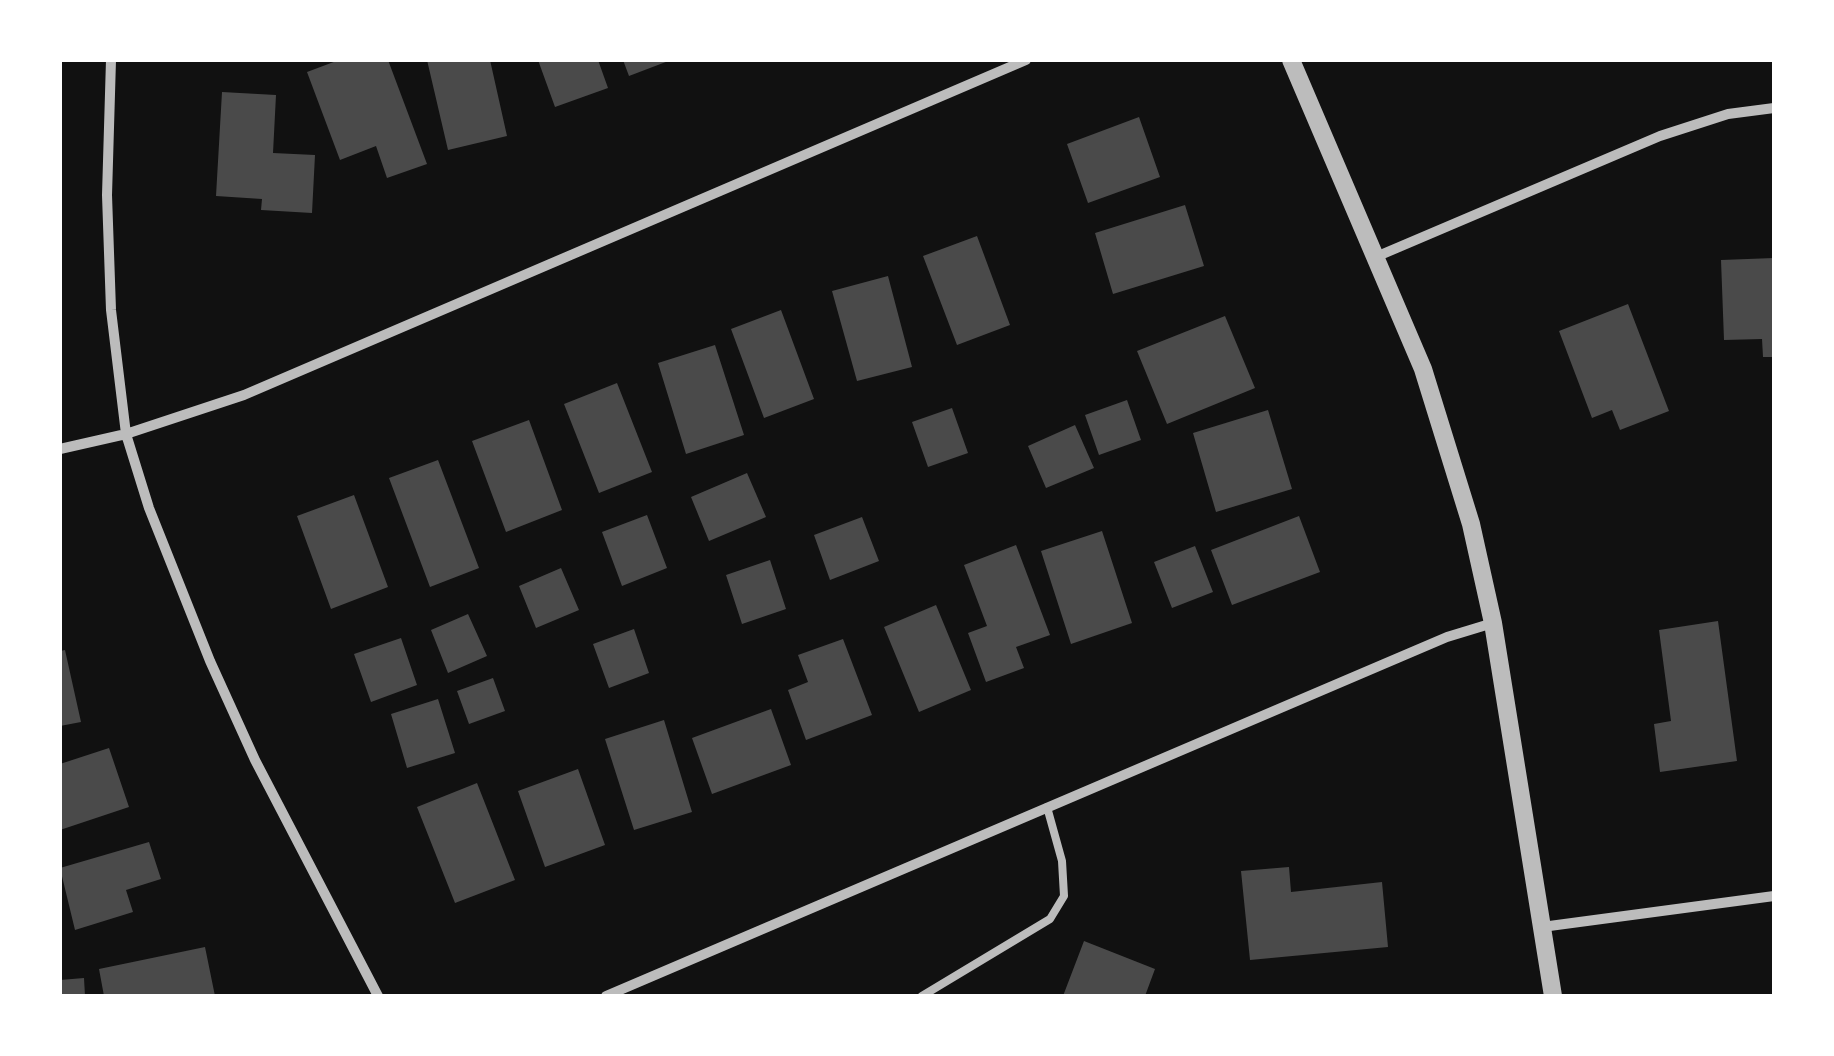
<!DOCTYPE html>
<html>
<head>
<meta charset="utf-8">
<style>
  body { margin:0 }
  #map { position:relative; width:1834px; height:1056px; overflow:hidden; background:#111; font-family:Cabin,sans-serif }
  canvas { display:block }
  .frame { position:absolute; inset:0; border:62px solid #fff; pointer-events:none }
</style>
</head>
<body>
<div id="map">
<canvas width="1834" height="1056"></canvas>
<div class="frame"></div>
</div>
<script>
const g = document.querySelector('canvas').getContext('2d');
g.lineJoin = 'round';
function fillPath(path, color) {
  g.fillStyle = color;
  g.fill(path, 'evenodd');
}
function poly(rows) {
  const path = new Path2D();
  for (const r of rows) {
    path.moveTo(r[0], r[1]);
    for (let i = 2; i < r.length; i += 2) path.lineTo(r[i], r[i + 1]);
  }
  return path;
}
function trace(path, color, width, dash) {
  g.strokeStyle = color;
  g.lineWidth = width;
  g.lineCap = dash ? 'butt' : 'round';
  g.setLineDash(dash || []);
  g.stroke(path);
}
fillPath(poly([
  [339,60,388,60,427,164,387,178,376,146,340,160,307,72],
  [427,60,490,60,507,136,448,150],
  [538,60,598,60,608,88,555,107],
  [623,60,671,60,629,76],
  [222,92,276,95,273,153,315,155,312,213,261,210,262,199,216,196],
  [1139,117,1160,177,1088,203,1067,144],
  [1185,205,1204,266,1113,294,1095,233],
  [977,236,1010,325,957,345,923,256],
  [1774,258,1774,357,1763,357,1762,339,1724,340,1721,260],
  [888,276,912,367,857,381,832,291],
  [1628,304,1669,411,1620,430,1612,410,1592,418,1559,331],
  [781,310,814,399,764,418,731,329],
  [1225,316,1255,388,1167,424,1137,351],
  [715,345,744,435,686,454,658,363],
  [617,383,652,472,599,493,564,404],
  [1127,400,1141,440,1099,455,1085,415],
  [952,408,968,453,928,467,912,422],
  [1268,410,1292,489,1216,512,1193,433],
  [529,420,562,510,506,532,472,441],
  [1075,425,1094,468,1046,488,1028,446],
  [438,460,479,568,430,587,389,478],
  [747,473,766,517,709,541,691,497],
  [354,495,388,587,331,609,297,516],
  [647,515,667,568,622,586,602,532],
  [1299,516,1320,572,1232,605,1211,550],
  [862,517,879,561,830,580,814,535],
  [1102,531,1132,623,1071,644,1041,551],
  [1016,545,1050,635,1016,647,1024,668,986,682,968,633,987,626,964,565],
  [1195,546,1213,592,1172,608,1154,562],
  [770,560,786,609,742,624,726,575],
  [561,568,579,610,536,628,519,586],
  [936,605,971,690,919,712,884,627],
  [468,614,487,656,448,673,431,630],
  [1718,621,1737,761,1660,772,1654,724,1671,721,1659,630],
  [634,629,649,673,609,688,593,644],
  [401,638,417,685,371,702,354,654],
  [843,639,872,715,806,740,788,690,808,682,798,655],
  [65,650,81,722,60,726,60,651],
  [493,678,505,711,469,724,457,691],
  [438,699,455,753,407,768,391,714],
  [771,709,791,765,712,794,692,738],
  [664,720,692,812,634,830,605,739],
  [109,748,129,807,60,830,60,764],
  [578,769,605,845,545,867,518,791],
  [477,783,515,880,455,903,417,807],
  [149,842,161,879,126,890,133,912,75,930,60,868],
  [1289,867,1291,892,1382,882,1388,947,1250,960,1241,871],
  [1084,941,1155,969,1145,996,1063,996],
  [205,947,215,996,104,996,99,969],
  [84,978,85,996,60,996,60,980]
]), '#4a4a4a');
trace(poly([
  [922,996,1050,919,1064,896,1062,861,1047,807]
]), '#bcbcbc', 8);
trace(poly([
  [111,60,107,195,111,310,126,434,149,508,210,661,255,760,378,996],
  [1378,256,1660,136,1728,114,1774,108],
  [60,449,126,434,244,395,1026,60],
  [1542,927,1774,896],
  [606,996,1447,637,1493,623]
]), '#bcbcbc', 10);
trace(poly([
  [1291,60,1423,369,1471,524,1493,623,1553,996]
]), '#bcbcbc', 18);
</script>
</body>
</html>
